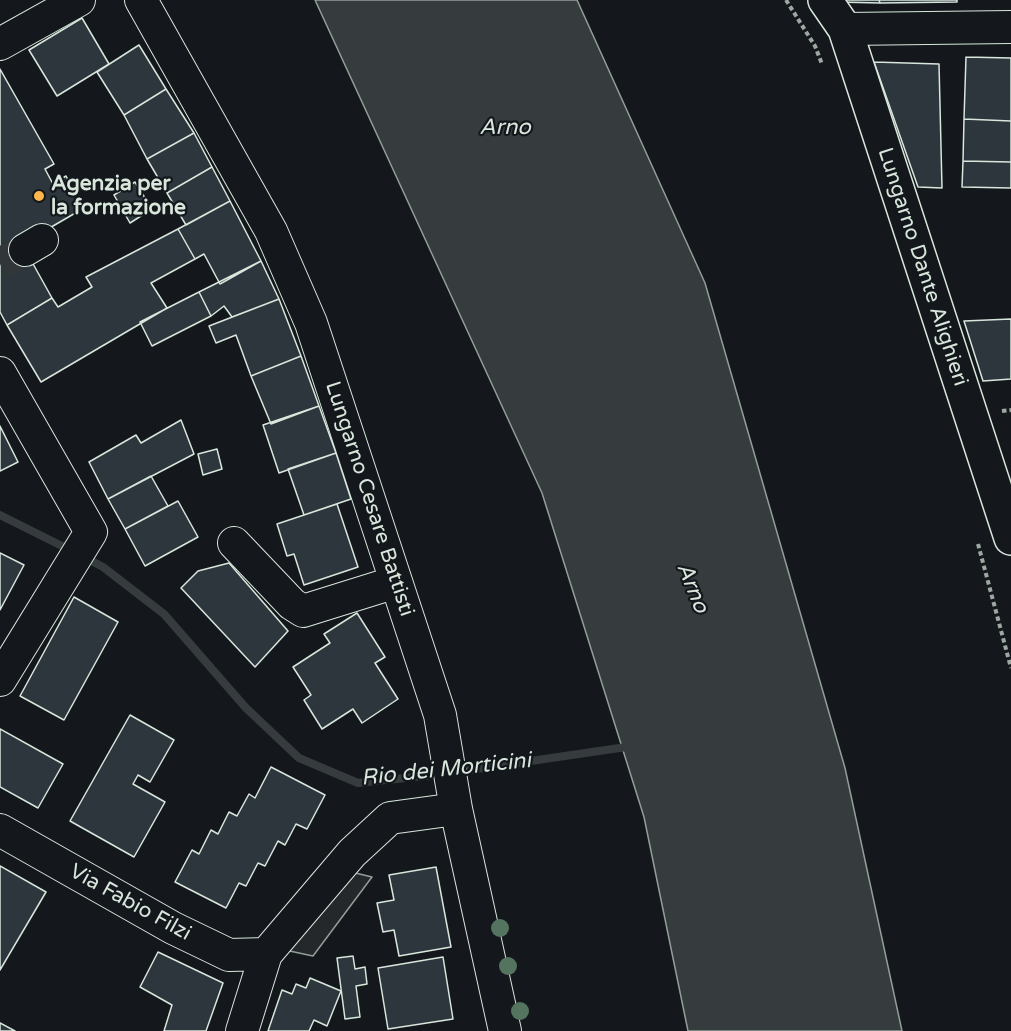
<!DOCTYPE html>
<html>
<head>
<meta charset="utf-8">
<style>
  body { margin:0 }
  canvas { display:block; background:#14181c }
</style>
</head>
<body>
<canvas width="1011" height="1031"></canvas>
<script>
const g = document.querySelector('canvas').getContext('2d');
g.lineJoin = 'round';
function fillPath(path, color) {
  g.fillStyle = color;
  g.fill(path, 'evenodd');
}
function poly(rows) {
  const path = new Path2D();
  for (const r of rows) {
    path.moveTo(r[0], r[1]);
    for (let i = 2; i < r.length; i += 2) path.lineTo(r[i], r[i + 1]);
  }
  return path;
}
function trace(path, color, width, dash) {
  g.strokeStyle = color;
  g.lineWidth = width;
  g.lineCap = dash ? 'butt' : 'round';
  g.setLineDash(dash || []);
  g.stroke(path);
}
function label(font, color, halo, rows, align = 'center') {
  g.font = font + ' "Varela Round",sans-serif';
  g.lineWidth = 4.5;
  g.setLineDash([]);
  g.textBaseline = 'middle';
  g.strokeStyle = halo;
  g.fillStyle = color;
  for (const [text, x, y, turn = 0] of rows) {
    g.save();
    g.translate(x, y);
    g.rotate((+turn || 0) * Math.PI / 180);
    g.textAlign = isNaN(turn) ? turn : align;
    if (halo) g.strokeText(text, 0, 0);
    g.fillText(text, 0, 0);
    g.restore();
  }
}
const parking = poly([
  [347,871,372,877,313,956,285,950,347,871]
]);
fillPath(parking, '#24282b');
trace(parking, '#939e99', 1.5);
const water = poly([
  [315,0,577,0,705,283,845,768,902,1031,688,1031,644,817,542,493,315,0]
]);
fillPath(water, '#363b3e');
trace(water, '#939e99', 1.5);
trace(poly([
  [0,515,72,551],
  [84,557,103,567,164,614,246,708,299,758,358,783,443,774],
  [456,772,633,746]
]), '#363b3e', 8);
const building = poly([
  [835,0,879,0,880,3,837,2,835,0],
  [879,0,957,0,957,2,880,3,879,0],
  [82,18,109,64,57,96,29,50,82,18],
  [139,45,166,89,124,115,97,72,139,45],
  [966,57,1011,58,1011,121,964,119,966,57],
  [874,62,939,64,942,188,918,187,874,62],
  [0,69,54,164,45,169,53,184,66,176,84,208,22,244,52,298,7,325,0,312,0,69],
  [166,89,194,133,147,159,124,115,166,89],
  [964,119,1011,121,1011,162,963,161,964,119],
  [194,133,212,167,167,193,147,159,194,133],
  [963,161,1011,162,1011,188,962,187,963,161],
  [212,167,230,201,186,225,167,193,212,167],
  [135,182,152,209,130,223,114,195,135,182],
  [230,201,261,261,220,284,204,254,195,259,178,229,230,201],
  [178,229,195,259,151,283,167,308,41,382,7,325,52,298,58,307,92,287,86,277,178,229],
  [261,261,279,299,232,317,224,306,211,316,199,292,261,261],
  [199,292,211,316,152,346,140,322,199,292],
  [279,299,301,356,251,376,236,335,216,343,209,326,279,299],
  [1011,319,1011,379,983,381,964,321,1011,319],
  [301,356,319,406,271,424,251,376,301,356],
  [319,406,336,453,279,473,263,425,319,406],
  [181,420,194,454,108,499,89,462,136,435,141,443,181,420],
  [0,426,18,462,0,471,0,426],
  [217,449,222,469,203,475,198,454,217,449],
  [336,453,351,499,304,515,288,469,336,453],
  [151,476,168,506,125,529,108,499,151,476],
  [178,501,198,537,145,566,125,529,178,501],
  [337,504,358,567,304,585,294,554,287,556,277,524,337,504],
  [0,553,24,565,0,610,0,553],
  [229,563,288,631,255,667,181,588,198,571,229,563],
  [74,597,118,622,64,720,20,696,74,597],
  [357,613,385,657,375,663,398,699,362,723,353,709,322,729,304,700,311,695,293,667,330,643,324,634,357,613],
  [130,715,174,740,150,782,138,775,133,784,165,802,134,857,70,821,130,715],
  [0,729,63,764,38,808,0,787,0,729],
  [271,767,325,795,307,829,296,824,285,845,278,841,265,866,258,863,246,886,239,883,226,908,175,882,192,850,199,854,211,830,218,834,229,812,237,816,249,794,255,798,271,767],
  [0,866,46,892,0,970,0,866],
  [436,867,451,947,399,956,394,930,383,932,377,903,394,900,389,875,436,867],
  [158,952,223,983,206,1031,164,1031,172,1005,140,987,158,952],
  [353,956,355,969,365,967,367,984,356,986,360,1017,345,1019,337,958,353,956],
  [443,957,453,1019,388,1029,378,968,443,957],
  [310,978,341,991,327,1026,314,1020,309,1031,268,1031,282,990,292,994,296,984,306,988,310,978],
  [0,1023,15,1031,0,1031,0,1023]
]);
fillPath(building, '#2c363c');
trace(building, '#d8e6dc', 1.5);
trace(poly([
  [0,264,25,250]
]), '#313739', 32, [32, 16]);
const minor = poly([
  [141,0,271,231,311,323,440,715,456,809,505,1031],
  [845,29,1011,27],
  [0,44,79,0],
  [25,250,42,240],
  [0,373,91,532,0,680],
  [234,543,292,604,303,611,396,582],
  [0,830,173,928,229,955,266,954],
  [242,1031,266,954,352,853,390,818,456,809]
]);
const major = poly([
  [825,0,845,29,1011,538]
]);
trace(minor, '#d8e6dc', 34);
trace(major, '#d8e6dc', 36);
trace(poly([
  [786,0,815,46,822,64],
  [1002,411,1011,410],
  [978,544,1011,668]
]), '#9da8a2', 4, [4.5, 3]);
trace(minor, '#14181c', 32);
trace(major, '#14181c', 33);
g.fillStyle = '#55745f';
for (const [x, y] of [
  [500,928],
  [508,966],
  [520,1011]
]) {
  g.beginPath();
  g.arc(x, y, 9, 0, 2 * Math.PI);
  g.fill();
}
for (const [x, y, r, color] of [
  [39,196,6,"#ffb74d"]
]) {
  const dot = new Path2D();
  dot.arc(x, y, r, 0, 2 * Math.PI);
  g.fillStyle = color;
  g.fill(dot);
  trace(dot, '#14181c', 2);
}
label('bold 21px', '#d8e6dc', '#14181c', [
  ["Agenzia per",51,184],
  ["la formazione",51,208]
], 'left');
label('21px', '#d8e6dc', '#14181c', [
  ["Lungarno Dante Alighieri",922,267,72],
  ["Lungarno Cesare Battisti",369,499,72],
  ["Via Fabio Filzi",130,903,29]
]);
label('italic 22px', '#d8e6dc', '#14181c', [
  ["Arno",505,128],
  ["Arno",692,588,68],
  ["Rio dei Morticini",446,770,-6]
]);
</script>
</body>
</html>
